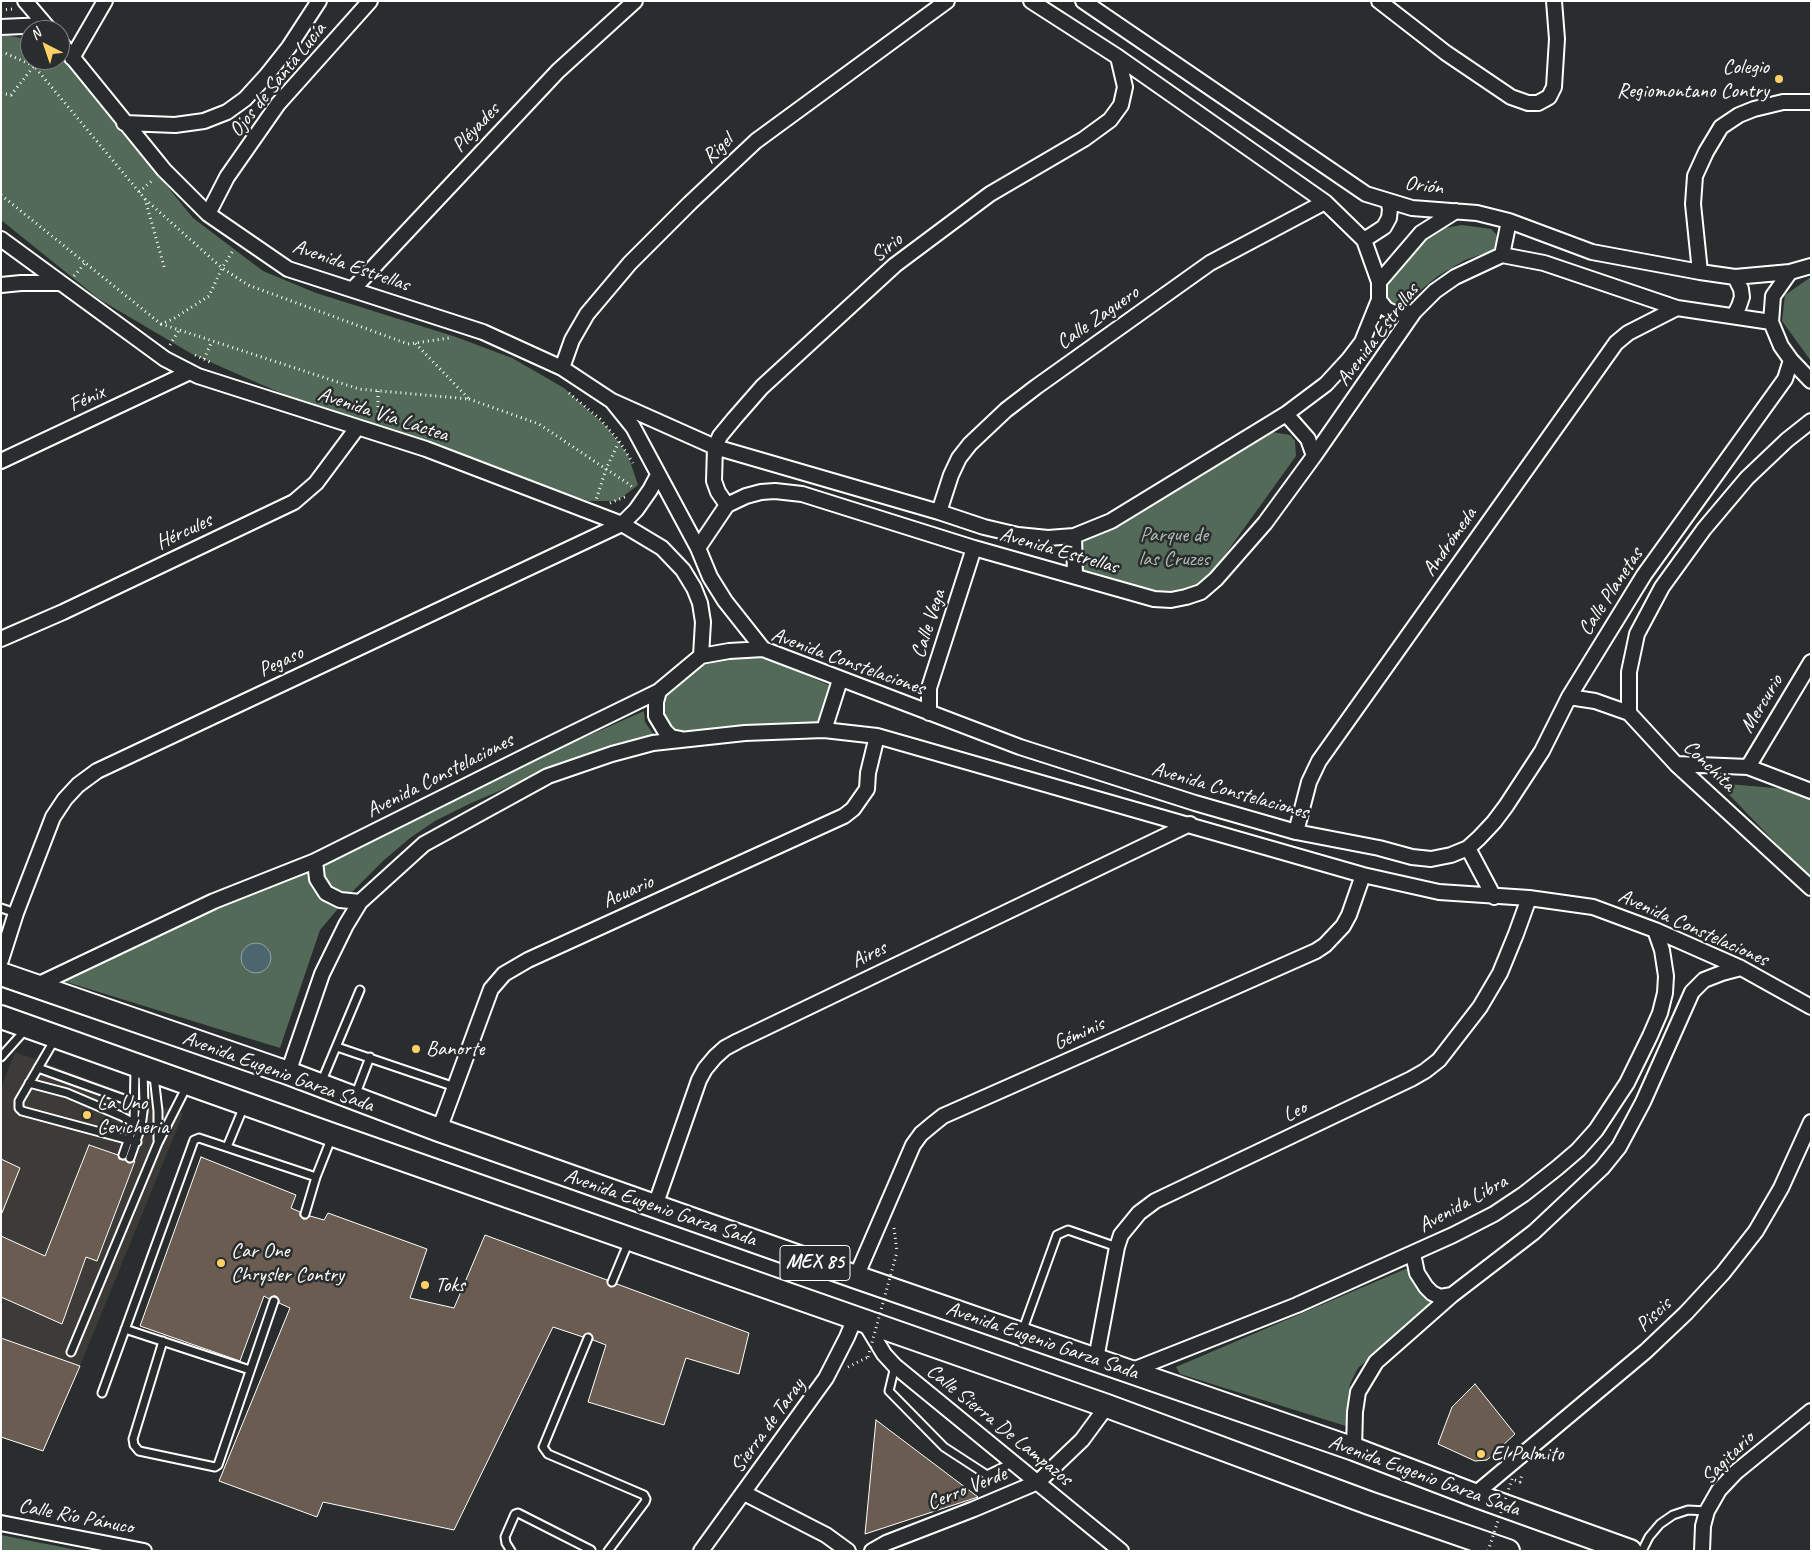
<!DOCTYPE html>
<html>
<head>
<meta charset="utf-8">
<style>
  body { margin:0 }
  #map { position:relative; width:1812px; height:1552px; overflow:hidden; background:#2a2d2e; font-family:Caveat,sans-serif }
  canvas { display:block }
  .frame { position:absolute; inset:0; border:2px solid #fff; pointer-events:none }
  .north { position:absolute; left:20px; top:20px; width:50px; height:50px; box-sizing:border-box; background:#2a2d2e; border:1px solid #7f8182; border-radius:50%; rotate:319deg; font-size:14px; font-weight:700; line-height:20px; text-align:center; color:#fff }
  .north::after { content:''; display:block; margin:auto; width:18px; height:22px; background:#ffd166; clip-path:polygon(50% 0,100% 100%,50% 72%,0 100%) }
</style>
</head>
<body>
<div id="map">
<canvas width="1812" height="1552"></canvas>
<div class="frame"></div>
<div class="north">N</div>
</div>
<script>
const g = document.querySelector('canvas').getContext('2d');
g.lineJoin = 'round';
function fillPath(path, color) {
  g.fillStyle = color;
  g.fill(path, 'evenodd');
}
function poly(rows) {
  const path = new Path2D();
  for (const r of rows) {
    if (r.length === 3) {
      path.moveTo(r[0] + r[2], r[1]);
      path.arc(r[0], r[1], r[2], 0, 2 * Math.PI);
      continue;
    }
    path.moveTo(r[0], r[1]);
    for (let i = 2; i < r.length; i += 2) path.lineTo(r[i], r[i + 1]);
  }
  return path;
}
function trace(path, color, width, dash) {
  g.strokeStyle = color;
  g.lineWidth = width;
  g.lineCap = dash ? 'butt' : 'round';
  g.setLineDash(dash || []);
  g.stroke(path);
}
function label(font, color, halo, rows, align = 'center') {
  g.font = font + ' Caveat,sans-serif';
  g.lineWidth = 5;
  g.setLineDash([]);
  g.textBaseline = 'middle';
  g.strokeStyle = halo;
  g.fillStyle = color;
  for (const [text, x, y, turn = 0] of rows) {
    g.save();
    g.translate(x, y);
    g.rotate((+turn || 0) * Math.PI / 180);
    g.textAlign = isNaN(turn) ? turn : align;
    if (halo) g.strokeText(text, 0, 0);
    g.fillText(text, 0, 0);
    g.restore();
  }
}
fillPath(poly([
  [15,1052,183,1114,80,1366,1,1337,1,1088]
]), '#3d3b38');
fillPath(poly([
  [6,35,30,40,30,60,60,60,60,55,193,218,263,271,316,293,456,337,512,358,564,388,607,427,628,455,638,485,617,501,589,501,536,484,445,449,292,398,192,354,99,299,1,220,1,36],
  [1462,225,1491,229,1496,234,1499,241,1494,250,1465,260,1438,276,1412,297,1407,305,1394,306,1389,302,1383,296,1387,276,1419,240,1439,229],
  [1811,277,1811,361,1782,321,1785,295],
  [1272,432,1290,435,1295,441,1296,456,1209,577,1196,589,1166,594,1084,572,1080,565,1078,544,1084,537,1094,532,1120,526],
  [753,655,783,665,831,686,820,722,817,726,678,734,669,729,659,709,660,694,708,659],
  [644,711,645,722,652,732,659,738,591,758,522,781,469,804,435,821,410,838,383,861,352,892,320,930,280,1048,60,980,212,903],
  [1718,783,1785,789,1811,800,1811,880],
  [1410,1267,1420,1291,1430,1297,1438,1300,1358,1368,1350,1384,1348,1398,1349,1427,1180,1374,1176,1367],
  [1,1535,82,1551,1,1551]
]), '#526a57');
const water = poly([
  [256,958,15]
]);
fillPath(water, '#4b666f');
trace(water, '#93a3a9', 1);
const building = poly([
  [89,1145,118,1155,119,1159,125,1160,128,1163,135,1161,97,1261,86,1257,62,1324,1,1297,1,1236,45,1256,89,1145],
  [201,1157,296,1195,291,1208,300,1212,300,1216,303,1219,307,1219,310,1216,324,1220,328,1213,427,1249,410,1298,454,1308,485,1235,607,1280,608,1285,610,1287,615,1286,617,1284,749,1333,739,1374,686,1358,664,1425,588,1402,606,1345,593,1340,592,1335,590,1333,585,1334,583,1337,553,1327,454,1530,323,1502,317,1517,219,1481,290,1308,279,1303,279,1300,276,1296,273,1296,269,1299,264,1296,240,1361,140,1326,201,1157],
  [1,1159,20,1168,2,1213,1,1213,1,1159],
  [1,1338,80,1366,43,1451,1,1437,1,1338],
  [1475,1384,1515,1434,1487,1460,1475,1461,1438,1444,1452,1407,1475,1384],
  [876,1420,978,1497,865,1534,876,1420]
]);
fillPath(building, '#6a5c51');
trace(building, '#fff', 1);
const service = poly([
  [1,908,16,913],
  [55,1039,19,1101,19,1108,22,1111,137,1142],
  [337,1047,455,1087],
  [1,1057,26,1029],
  [38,1068,135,1103,144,1104],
  [154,1076,158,1111,158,1140],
  [29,1083,67,1093,121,1116,141,1127],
  [321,1083,360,990],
  [355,1096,370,1057],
  [227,1147,244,1106],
  [123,1155,134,1124,135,1067],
  [130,1158,141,1127,144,1104,143,1071],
  [305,1214,316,1177,331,1139],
  [612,1282,629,1241],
  [125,1329,250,1370],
  [1022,1332,1057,1235,1068,1230,1117,1247],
  [588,1338,543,1447,548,1454,644,1495,646,1499,645,1502,608,1551],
  [163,1341,133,1439,134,1445,139,1451,215,1467,218,1465,274,1301],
  [71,1352,158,1143,187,1086],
  [895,1366,889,1391,944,1447,987,1475,1014,1462],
  [102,1393,194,1140,199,1138,316,1177],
  [511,1551,506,1543,505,1537,515,1514,518,1513,591,1550],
  [1642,1551,1649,1537,1660,1524,1673,1515,1688,1510,1707,1511]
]);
const minor = poly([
  [25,1,49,29],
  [1083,1,1366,194,1412,208,1477,213,1509,221,1592,252,1700,272,1735,277,1790,272,1811,266],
  [1379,1,1446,53,1511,97,1528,103,1538,103,1549,97,1554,87,1557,39,1554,1],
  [1,27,45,25],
  [60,42,164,170,208,214,288,269,483,332,562,368,612,401,633,427,698,548,710,577,725,601,763,649],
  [72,58,105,1],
  [124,123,175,125,204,121,227,112,245,99,266,76,289,47,319,1],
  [208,214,227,177,278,104,370,1],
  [1,239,165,359,198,376,426,449,622,524,662,548,683,570,694,588,700,603,703,622,701,656],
  [1364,240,1384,227,1389,218,1390,209,1388,201],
  [1502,255,1544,263,1677,308,1771,322],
  [1502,255,1509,221],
  [1700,272,1693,204,1695,176,1706,152,1721,127,1739,115,1754,109,1783,102,1811,102],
  [1790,272,1773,296,1771,322,1781,346,1791,360,1811,381],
  [1379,282,1421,233,1456,211],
  [1,285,21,283,60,283],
  [353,289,558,71,635,1],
  [1379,300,1386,309,1392,312,1401,314,1414,312],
  [1734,316,1739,306,1742,297,1741,289,1735,277],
  [562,368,572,340,587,314,630,263,690,203,756,141,947,1],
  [612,401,715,447,939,512,984,527,1018,535,1048,538,1074,536,1111,521,1286,414,1326,384,1349,359,1362,342,1379,300,1379,282,1364,240,1325,202,1118,57,1031,1],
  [1286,414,1308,439,1314,456],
  [1,461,190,372],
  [727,505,718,492,714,481,715,447,720,436,734,419,762,387,895,265,990,194,1084,139,1110,120,1121,105,1125,87,1118,57],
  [939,512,951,475,959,458,970,444,1006,410,1036,387,1210,263,1325,202],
  [1074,536,1075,576],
  [698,548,727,505,746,496,761,492,775,491,802,494,974,548,1154,599,1171,600,1186,597,1201,592,1216,579,1265,523,1314,456,1414,312,1435,291,1455,277,1502,255],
  [1,639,63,612,294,502,316,483,357,428],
  [659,691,656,702,656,716,665,731,671,737,681,739],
  [1569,697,1595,701,1629,713,1676,764,1811,888],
  [929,713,929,688,974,548],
  [1629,713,1629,672,1637,634,1662,587,1704,529,1747,478,1787,440,1811,421],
  [824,730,840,680],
  [1676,764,1748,767,1811,791],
  [1748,767,1811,662],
  [1296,832,1309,782,1319,761,1616,343,1628,333,1677,308],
  [1468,848,1494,897],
  [315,861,317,879,326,893,340,900,360,902],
  [1,960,16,913,53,817,65,799,78,785,97,771,622,524,636,510,650,490,658,475],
  [35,986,214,901,315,861,536,751,659,691,701,656,729,651,763,649,1020,747,1195,803,1296,832,1379,848,1412,857,1431,859,1451,855,1468,848,1479,838,1494,822,1506,806,1542,751,1569,697,1644,575,1785,379,1791,360],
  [288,1073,322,974,346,925,360,902,424,844,548,776,612,754,653,743,745,733,824,730,877,736,1363,875,1439,892,1529,898,1593,907,1655,930,1741,968,1811,1007],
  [439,1130,491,989,504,974,528,960,844,816,853,809,867,789,868,773,877,736],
  [655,1206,699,1080,705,1069,715,1057,725,1048,738,1041,1190,824],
  [1413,1254,1417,1273,1426,1287,1432,1293,1440,1297,1452,1295],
  [856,1277,913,1145,921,1134,933,1124,943,1116,1316,951,1325,945,1343,926,1349,915,1363,875],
  [864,1321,884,1354,895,1366,1121,1551],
  [1096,1359,1117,1247,1121,1235,1139,1213,1155,1201,1411,1079,1425,1071,1439,1060,1480,1007,1500,973,1516,934,1529,898],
  [1130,1371,1297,1305,1453,1235,1494,1214,1524,1194,1557,1168,1578,1150,1596,1130,1627,1083,1650,1036,1660,1013,1665,993,1666,976,1662,950,1655,930],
  [1354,1449,1355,1412,1358,1392,1376,1362,1452,1295,1534,1232,1602,1168,1619,1147,1643,1102,1692,992,1704,980,1722,973,1741,968],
  [744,1493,826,1535,848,1551],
  [1474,1495,1646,1351,1686,1313,1723,1273,1756,1231,1781,1188,1811,1122],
  [1,1523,144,1551],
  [701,1551,826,1378,847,1337,855,1318],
  [872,1551,886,1543,974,1509,1038,1482,1082,1440,1107,1406],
  [1702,1551,1703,1526,1707,1511,1719,1490,1736,1472,1811,1411]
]);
const trunk = poly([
  [1,974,288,1073,439,1130,856,1277,1354,1449,1474,1495,1630,1551],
  [1,1017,333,1135,1107,1406,1369,1503,1508,1551]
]);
trace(service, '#fff', 11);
trace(minor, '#fff', 18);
trace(trunk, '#fff', 26);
trace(poly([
  [1,10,13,9],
  [1,54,5,53,34,66,39,60],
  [1,93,11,95,34,66,145,199,165,270],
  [139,192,154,179],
  [1,195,161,324,173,319,209,296,222,268,234,249],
  [145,199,222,268,248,285,408,344,449,338],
  [74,276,85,263],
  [161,324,359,389,469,399,415,343],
  [170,345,179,330],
  [195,355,212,363],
  [204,359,212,341],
  [378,391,378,419],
  [569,393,600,419,619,441,633,463],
  [469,399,539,424,606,469,596,500],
  [619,442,606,469,629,484,633,488],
  [610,503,627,496],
  [894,1228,897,1252],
  [848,1367,868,1357],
  [1515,1480,1520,1482,1522,1474]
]), '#fff', 3, [1, 4]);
trace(service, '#2a2d2e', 7);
trace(minor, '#2a2d2e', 14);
trace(trunk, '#2a2d2e', 22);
trace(poly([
  [868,1357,897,1252],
  [1488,1551,1513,1476]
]), '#fff', 3, [1, 4]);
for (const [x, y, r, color] of [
  [1779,79,5,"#ffd166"],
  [416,1049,5,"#ffd166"],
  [87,1115,5,"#ffd166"],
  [221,1263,5,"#ffd166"],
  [425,1285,5,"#ffd166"],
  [1481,1454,5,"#ffd166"]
]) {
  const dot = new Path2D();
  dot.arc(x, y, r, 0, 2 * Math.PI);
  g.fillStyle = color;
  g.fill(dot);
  trace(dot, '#2a2d2e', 2);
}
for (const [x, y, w] of [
  [815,1263,70]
]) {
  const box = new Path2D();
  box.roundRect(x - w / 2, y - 17.5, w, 35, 4);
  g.fillStyle = '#2a2d2e';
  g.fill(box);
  trace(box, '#fff', 1);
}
label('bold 20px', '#fff', null, [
  ["MEX 85",815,1263]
]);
label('21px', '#fff', '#2a2d2e', [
  ["Colegio",1769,67,"right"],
  ["Regiomontano Contry",1769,91,"right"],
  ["Banorte",426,1049],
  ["La Uno",97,1103],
  ["Cevicheria",97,1127],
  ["Car One",231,1251],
  ["Chrysler Contry",231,1275],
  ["Toks",435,1285],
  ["El Palmito",1491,1454]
], 'left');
label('21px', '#fff', '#2a2d2e', [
  ["Ojos de Santa Lucía",278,80,-51],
  ["Pléyades",476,128,-47],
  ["Rigel",718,149,-43],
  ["Orión",1424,186,8],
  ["Sirio",887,248,-39],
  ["Avenida Estrellas",351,266,19],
  ["Calle Zaguero",1098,318,-35],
  ["Avenida Estrellas",1378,335,-53],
  ["Fénix",87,399,-25],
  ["Avenida Vía Láctea",383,415,18],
  ["Hércules",184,532,-25],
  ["Andrómeda",1450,542,-55],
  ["Avenida Estrellas",1059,551,16],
  ["Calle Planetas",1611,592,-57],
  ["Calle Vega",929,624,-72],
  ["Pegaso",281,662,-25],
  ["Avenida Constelaciones",848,662,20],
  ["Mercurio",1762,704,-59],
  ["Conchita",1709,766,44],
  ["Avenida Constelaciones",440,776,-27],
  ["Avenida Constelaciones",1230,791,16],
  ["Acuario",628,892,-24],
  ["Avenida Constelaciones",1693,928,24],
  ["Aires",869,955,-26],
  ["Géminis",1079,1034,-24],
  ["Avenida Eugenio Garza Sada",278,1072,20],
  ["Leo",1295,1112,-26],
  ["Avenida Libra",1463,1204,-29],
  ["Avenida Eugenio Garza Sada",660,1208,19],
  ["Piscis",1654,1315,-44],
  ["Avenida Eugenio Garza Sada",1042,1341,19],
  ["Calle Sierra De Lampazos",999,1425,39],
  ["Sierra de Taray",768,1426,-54],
  ["Sagitario",1728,1458,-45],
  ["Avenida Eugenio Garza Sada",1424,1476,20],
  ["Cerro Verde",967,1489,-22],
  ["Calle Río Pánuco",76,1517,11]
]);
label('21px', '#b1bcb3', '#2a2d2e', [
  ["Parque de",1174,535],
  ["las Cruzes",1174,559]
]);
</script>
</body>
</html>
